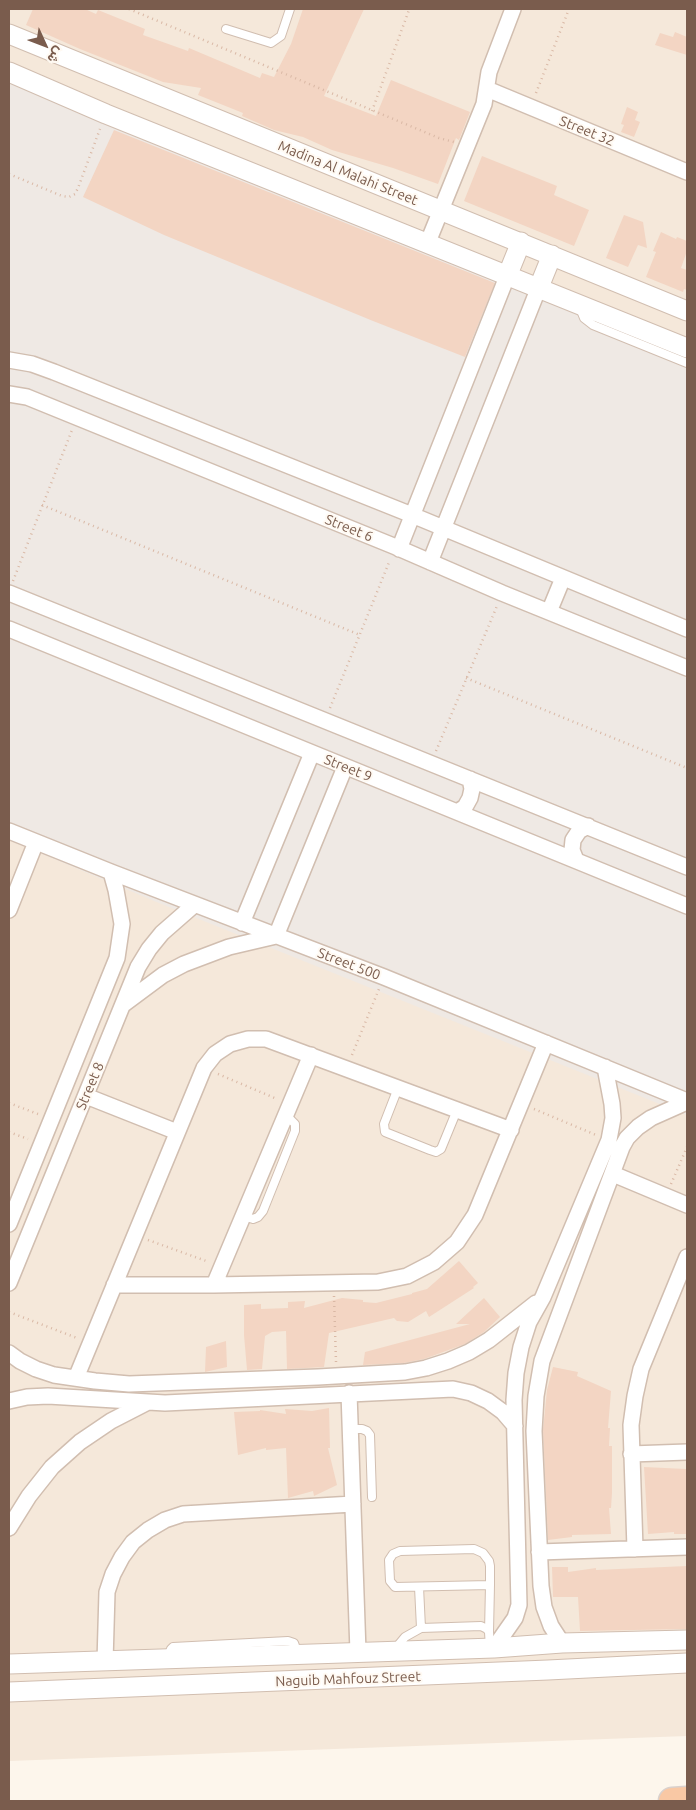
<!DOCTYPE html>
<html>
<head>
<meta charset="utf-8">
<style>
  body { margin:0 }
  #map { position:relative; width:696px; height:1810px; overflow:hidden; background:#fdf6ec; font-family:Ubuntu,Vazirmatn,sans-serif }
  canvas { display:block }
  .frame { position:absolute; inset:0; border:10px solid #7a5c4d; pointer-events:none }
  .north { position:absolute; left:20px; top:20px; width:50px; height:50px; -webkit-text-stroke:4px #fffaf3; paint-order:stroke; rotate:133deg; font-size:14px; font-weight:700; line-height:20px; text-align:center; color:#7a5c4d }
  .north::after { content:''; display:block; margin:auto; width:18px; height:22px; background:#7a5c4d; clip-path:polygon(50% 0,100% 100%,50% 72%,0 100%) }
</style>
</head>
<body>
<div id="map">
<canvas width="696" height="1810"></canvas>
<div class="frame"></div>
<div class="north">ش</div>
</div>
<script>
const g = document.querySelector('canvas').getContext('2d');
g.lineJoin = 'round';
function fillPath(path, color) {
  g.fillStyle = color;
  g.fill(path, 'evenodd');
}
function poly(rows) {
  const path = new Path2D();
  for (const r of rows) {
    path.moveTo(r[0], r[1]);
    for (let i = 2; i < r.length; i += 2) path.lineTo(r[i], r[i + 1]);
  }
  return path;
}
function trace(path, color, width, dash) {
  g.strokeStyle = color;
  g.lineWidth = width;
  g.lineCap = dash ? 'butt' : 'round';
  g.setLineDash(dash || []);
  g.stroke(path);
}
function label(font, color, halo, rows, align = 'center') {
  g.font = font + ' Ubuntu,sans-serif';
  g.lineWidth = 4;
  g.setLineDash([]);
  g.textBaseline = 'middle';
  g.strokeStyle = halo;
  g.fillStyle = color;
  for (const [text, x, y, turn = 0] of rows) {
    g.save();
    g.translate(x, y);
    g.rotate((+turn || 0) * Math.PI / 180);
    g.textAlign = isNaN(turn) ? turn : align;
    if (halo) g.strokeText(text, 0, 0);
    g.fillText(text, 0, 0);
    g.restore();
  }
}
fillPath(poly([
  [9,9,687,9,687,1736,9,1761]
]), '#f5e8da');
fillPath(poly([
  [9,65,687,339,687,1115,154,901,9,840]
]), '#efe9e4');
fillPath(poly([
  [33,9,85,9,96,14,98,10,145,29,143,35,188,51,189,48,260,78,262,73,274,77,291,44,303,9,364,9,324,96,376,116,391,80,470,112,459,140,456,138,438,184,393,168,332,150,303,137,274,130,242,116,243,113,198,95,201,88,163,82,80,49,26,25],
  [675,32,687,37,687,55,655,45,660,33,673,37],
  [627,107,638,112,635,120,640,122,634,137,621,132,624,125,621,124],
  [114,130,495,283,465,357,373,321,164,235,83,197],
  [482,156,557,186,554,195,589,210,574,246,464,201],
  [624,215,643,222,647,248,638,245,628,267,606,258],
  [661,232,676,239,677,237,687,241,687,251,681,268,687,270,687,290,684,289,683,292,646,277,656,252,653,251],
  [459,1261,478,1283,473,1287,474,1288,429,1317,426,1311,408,1322,397,1321,394,1318,329,1333,324,1367,287,1369,286,1331,272,1332,265,1336,262,1369,247,1370,244,1335,244,1305,261,1304,261,1309,288,1308,288,1302,305,1301,304,1308,342,1298,363,1300,363,1302,376,1303,412,1294,412,1293,427,1289],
  [484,1298,500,1317,484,1332,465,1344,424,1359,404,1363,363,1365,365,1352,470,1324,456,1324],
  [226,1341,227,1367,205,1372,206,1347],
  [553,1367,578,1372,577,1376,611,1391,608,1428,610,1428,609,1446,612,1446,612,1493,611,1508,609,1508,611,1534,572,1535,572,1537,548,1540,543,1430,547,1390],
  [329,1408,330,1448,328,1448,337,1485,314,1496,313,1491,288,1498,286,1448,266,1450,266,1448,238,1455,234,1412,260,1411,260,1410,286,1414,285,1409,312,1411],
  [644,1467,686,1469,687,1534,674,1534,674,1532,648,1534],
  [687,1566,687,1629,580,1631,578,1597,553,1597,552,1567,568,1567,568,1572,596,1568,596,1570]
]), '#f3d5c3');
const service = poly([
  [226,29,271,43,281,36,290,9],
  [583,307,582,313,584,318,593,325,687,363],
  [398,1088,384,1124,385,1132,430,1150,436,1152,441,1149,457,1110],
  [243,1216,253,1219,258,1217,263,1211,295,1131,295,1124,286,1115],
  [350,1429,362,1429,367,1431,370,1435,372,1497],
  [419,1587,421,1628],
  [489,1632,490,1585,490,1566,489,1561,483,1553,474,1549,400,1551,393,1554,389,1560,390,1581,395,1587,490,1585],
  [395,1649,405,1637,421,1628,481,1626,487,1629,489,1632,490,1648],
  [168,1657,171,1649,173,1647,288,1641,294,1643,298,1654]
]);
const minor = poly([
  [487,89,687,172],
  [428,242,484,104,489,72,513,9],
  [9,360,32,364,54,372,412,515,687,629],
  [9,394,27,397,396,547,502,593,687,668],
  [399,549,508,274],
  [430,562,539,287],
  [9,593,687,867],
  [549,612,563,578],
  [9,629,687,906],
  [457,812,465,807,470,798,472,789,470,779],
  [9,831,111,872,384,977,687,1101],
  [576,860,572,850,573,840,579,831,588,826],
  [9,910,36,842],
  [242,923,312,753],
  [124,1004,163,975,184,964,229,947,276,936,345,767],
  [86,1096,177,1132],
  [613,1174,687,1205],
  [9,1224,117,958,122,924,116,890,111,872],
  [9,1283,138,967,149,949,162,933,194,905],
  [114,1285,214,1285,378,1282,407,1276,434,1262,457,1242,475,1215,546,1043],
  [214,1285,311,1055],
  [9,1353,20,1361,36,1369,54,1375,95,1381,129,1384,318,1377,405,1372,426,1368,448,1361,469,1352,489,1340,536,1303],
  [76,1378,204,1068,215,1054,230,1044,248,1039,266,1039,511,1130],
  [349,1393,358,1652],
  [9,1401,27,1397,48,1396,165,1403,453,1389,471,1393,488,1401,503,1412,515,1426],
  [631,1454,687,1452],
  [9,1528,29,1496,52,1467,80,1442,111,1421,146,1403],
  [635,1549,631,1425,635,1396,641,1369,687,1257],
  [539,1552,687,1547],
  [562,1643,551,1626,544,1607,541,1586,534,1431,536,1396,542,1361,622,1147,627,1138,638,1127,651,1118,687,1102],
  [494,1648,515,1618,519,1605,514,1400,516,1373,521,1347,529,1322,543,1297,609,1140,613,1118,612,1104,605,1067],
  [105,1662,107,1592,113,1574,122,1557,133,1542,148,1530,165,1520,183,1514,353,1504]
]);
const tertiary = poly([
  [9,34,687,311],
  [9,72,106,114,687,348],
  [508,274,521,242],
  [539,287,552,255],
  [9,1664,494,1648,562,1643,687,1640],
  [9,1692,548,1670,687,1663]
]);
const trunk = poly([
  [672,1801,687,1800]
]);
trace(service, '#d1beb0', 10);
trace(minor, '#d1beb0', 18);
trace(tertiary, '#d1beb0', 21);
trace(trunk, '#dad1cd', 29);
trace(poly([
  [129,9,439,138,454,142],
  [536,93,569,9],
  [372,111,409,10],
  [9,174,62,196,69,197,75,194,78,188,100,129],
  [42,505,360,635],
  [13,581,72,430],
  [466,678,687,768],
  [330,708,390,560],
  [436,751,497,606],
  [352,1055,379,989],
  [218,1074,277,1099],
  [9,1103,38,1114],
  [534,1109,596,1135],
  [9,1132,28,1139],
  [671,1184,687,1147],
  [148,1240,209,1262],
  [334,1296,336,1362],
  [9,1312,77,1338]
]), '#d9b8a5', 2.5, [1, 4]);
trace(service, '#fff', 8);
trace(minor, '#fff', 15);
trace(tertiary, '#fff', 19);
trace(trunk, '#f9c8a4', 26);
label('14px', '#7a5c4d', '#fffaf3', [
  ["Street 32",587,131,22],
  ["Madina Al Malahi Street",348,173,22],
  ["Street 6",349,528,22],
  ["Street 9",348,768,22],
  ["Street 500",349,964,21],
  ["Street 8",90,1086,-67],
  ["Naguib Mahfouz Street",348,1679,-2]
]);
</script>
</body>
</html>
